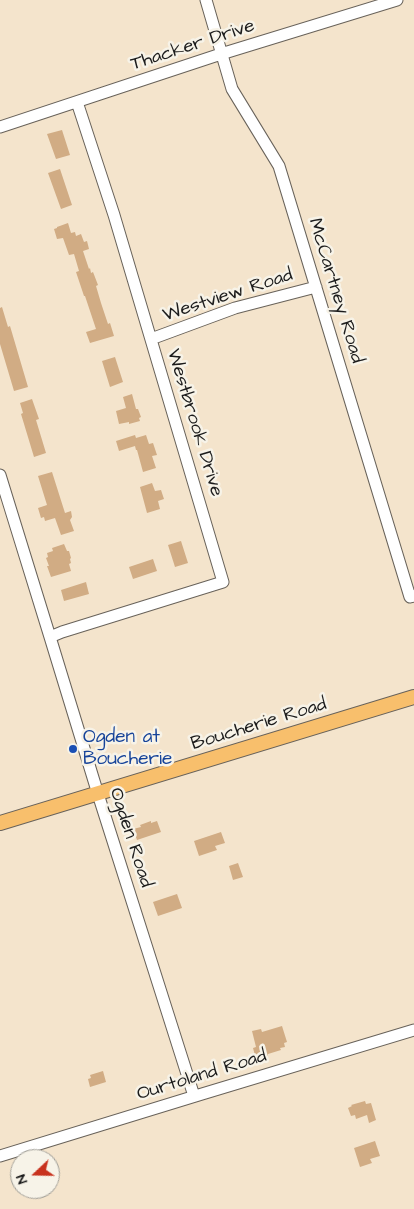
<!DOCTYPE html>
<html>
<head>
<meta charset="utf-8">
<style>
  body { margin:0 }
  #map { position:relative; width:414px; height:1209px; overflow:hidden; background:#f4e4cc; font-family:"Architects Daughter",sans-serif }
  canvas { display:block }
  .north { position:absolute; left:10px; top:1149px; width:50px; height:50px; box-sizing:border-box; background:#f7f3e8; border:1px solid #9f9d96; border-radius:50%; rotate:249deg; font-size:14px; font-weight:700; line-height:20px; text-align:center; color:#1c1c1c }
  .north::after { content:''; display:block; margin:auto; width:18px; height:22px; background:#c8321e; clip-path:polygon(50% 0,100% 100%,50% 72%,0 100%) }
</style>
</head>
<body>
<div id="map">
<canvas width="414" height="1209"></canvas>
<div class="north">N</div>
</div>
<script>
const g = document.querySelector('canvas').getContext('2d');
g.lineJoin = 'round';
function fillPath(path, color) {
  g.fillStyle = color;
  g.fill(path, 'evenodd');
}
function poly(rows) {
  const path = new Path2D();
  for (const r of rows) {
    path.moveTo(r[0], r[1]);
    for (let i = 2; i < r.length; i += 2) path.lineTo(r[i], r[i + 1]);
  }
  return path;
}
function trace(path, color, width, dash) {
  g.strokeStyle = color;
  g.lineWidth = width;
  g.lineCap = dash ? 'butt' : 'round';
  g.setLineDash(dash || []);
  g.stroke(path);
}
function label(font, color, halo, rows, align = 'center') {
  g.font = font + ' "Architects Daughter",sans-serif';
  g.lineWidth = 5;
  g.setLineDash([]);
  g.textBaseline = 'middle';
  g.strokeStyle = halo;
  g.fillStyle = color;
  for (const [text, x, y, turn = 0] of rows) {
    g.save();
    g.translate(x, y);
    g.rotate((+turn || 0) * Math.PI / 180);
    g.textAlign = isNaN(turn) ? turn : align;
    if (halo) g.strokeText(text, 0, 0);
    g.fillText(text, 0, 0);
    g.restore();
  }
}
fillPath(poly([
  [62,130,70,155,56,159,47,134],
  [60,169,72,205,61,209,48,173],
  [68,223,71,233,75,232,76,236,81,234,84,242,87,241,89,249,83,251,89,269,90,268,91,273,93,272,98,285,96,286,101,303,108,324,110,323,114,336,90,343,86,332,96,329,85,296,84,296,76,272,79,271,74,254,69,255,63,238,57,239,54,229,57,228,57,227],
  [2,307,8,327,10,326,28,387,14,391,0,344,0,308],
  [115,357,123,382,110,387,102,361],
  [132,394,136,409,138,409,141,417,139,418,140,421,129,424,129,422,119,424,116,411,126,408,123,397],
  [32,399,39,419,36,420,46,453,34,457,21,414,23,413,20,403],
  [135,435,136,438,146,435,149,444,153,443,157,455,152,456,156,468,143,472,137,450,136,450,135,446,119,451,116,441],
  [52,472,65,513,71,511,72,517,70,520,74,531,61,535,55,518,45,521,44,517,41,518,38,508,47,505,38,476],
  [152,483,155,491,161,490,164,499,158,501,160,509,147,513,140,487],
  [181,541,188,563,175,567,168,545],
  [64,544,67,551,69,551,71,558,70,559,71,563,69,564,71,571,51,577,47,566,49,566,46,558,48,557,47,553,53,551,52,548],
  [153,559,157,571,133,579,129,567],
  [86,582,89,594,64,601,61,590],
  [151,821,151,823,157,821,161,832,137,840,133,829,141,827,140,825],
  [221,832,225,843,215,846,217,850,199,856,194,841],
  [238,863,243,877,233,880,229,866],
  [177,894,182,908,158,916,153,902],
  [282,1026,287,1042,284,1043,285,1047,280,1048,281,1050,268,1054,268,1056,256,1059,253,1048,256,1047,252,1031,261,1029,262,1032],
  [103,1071,106,1082,90,1087,88,1079,91,1078,90,1075],
  [365,1101,366,1104,371,1103,376,1120,369,1123,367,1115,356,1119,355,1115,351,1116,348,1108,352,1106,351,1105],
  [375,1141,380,1156,370,1159,372,1163,360,1167,354,1148]
]), '#d1ac84');
const minor = poly([
  [206,0,232,89,279,166,410,597,414,596],
  [0,127,221,54,397,0],
  [151,339,235,308,316,287],
  [0,475,50,637,98,794,194,1096],
  [50,637,62,632,223,582,114,215,77,102],
  [0,1156,202,1094,414,1030]
]);
const major = poly([
  [0,823,414,697]
]);
trace(minor, '#68625a', 13);
trace(major, '#68625a', 16);
trace(minor, '#fff', 11);
trace(major, '#f8bf6c', 14);
for (const [x, y, r, color] of [
  [73,749,5,"#1a4fb4"]
]) {
  const dot = new Path2D();
  dot.arc(x, y, r, 0, 2 * Math.PI);
  g.fillStyle = color;
  g.fill(dot);
  trace(dot, '#f7f3e8', 2);
}
label('19px', '#1c1c1c', '#f7f3e8', [
  ["Thacker Drive",193,46,-18],
  ["McCartney Road",335,291,73],
  ["Westview Road",228,296,-18],
  ["Westbrook Drive",194,423,73],
  ["Boucherie Road",259,725,-17],
  ["Ogden Road",130,838,72],
  ["Ourtoland Road",202,1076,-17]
]);
label('19px', '#164399', '#f7f3e8', [
  ["Ogden at",83,738],
  ["Boucherie",83,760]
], 'left');
</script>
</body>
</html>
